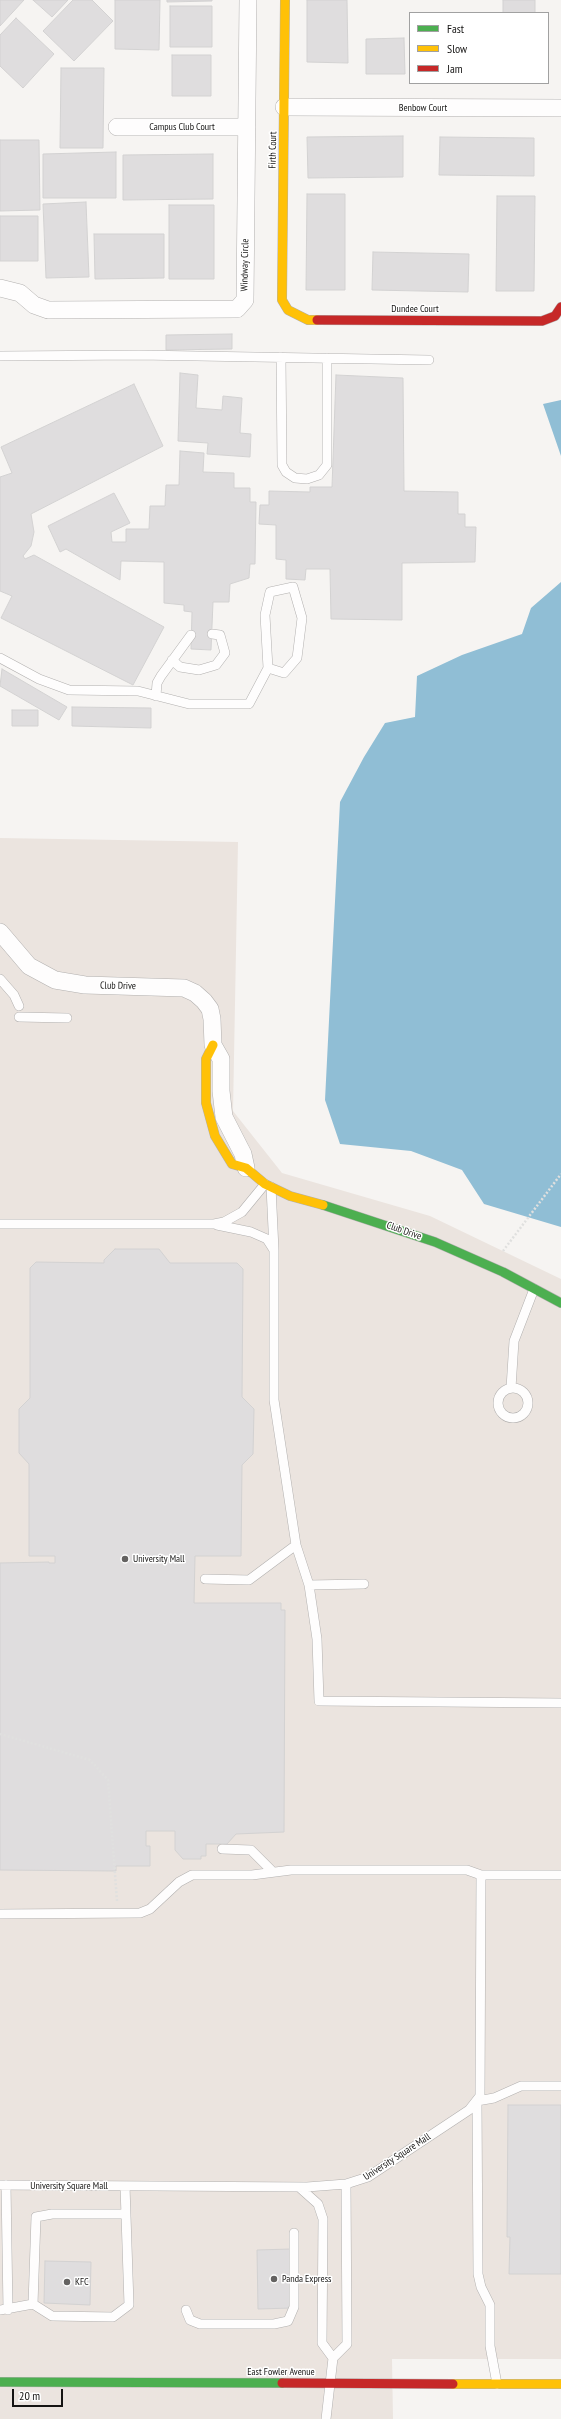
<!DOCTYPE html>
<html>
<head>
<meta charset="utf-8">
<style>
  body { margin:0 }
  #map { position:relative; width:561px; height:2419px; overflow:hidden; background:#f6f4f2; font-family:"PT Sans Narrow",sans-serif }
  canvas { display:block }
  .legend { position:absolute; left:409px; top:12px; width:140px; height:72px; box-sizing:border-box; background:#fff; border:1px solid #a1a1a1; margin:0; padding:5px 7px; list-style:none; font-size:12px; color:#151413 }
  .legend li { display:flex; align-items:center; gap:8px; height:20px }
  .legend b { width:20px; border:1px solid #a1a1a1 }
  .scale { position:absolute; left:12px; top:2389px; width:51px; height:18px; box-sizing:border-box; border:2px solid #151413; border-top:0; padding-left:5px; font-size:12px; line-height:14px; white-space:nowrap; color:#151413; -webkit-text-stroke:3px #fff; paint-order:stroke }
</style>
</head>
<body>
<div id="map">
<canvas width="561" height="2419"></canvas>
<ul class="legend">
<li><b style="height:5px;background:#4caf50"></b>Fast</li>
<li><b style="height:5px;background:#ffc107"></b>Slow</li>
<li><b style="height:5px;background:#c62828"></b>Jam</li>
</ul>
<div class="scale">20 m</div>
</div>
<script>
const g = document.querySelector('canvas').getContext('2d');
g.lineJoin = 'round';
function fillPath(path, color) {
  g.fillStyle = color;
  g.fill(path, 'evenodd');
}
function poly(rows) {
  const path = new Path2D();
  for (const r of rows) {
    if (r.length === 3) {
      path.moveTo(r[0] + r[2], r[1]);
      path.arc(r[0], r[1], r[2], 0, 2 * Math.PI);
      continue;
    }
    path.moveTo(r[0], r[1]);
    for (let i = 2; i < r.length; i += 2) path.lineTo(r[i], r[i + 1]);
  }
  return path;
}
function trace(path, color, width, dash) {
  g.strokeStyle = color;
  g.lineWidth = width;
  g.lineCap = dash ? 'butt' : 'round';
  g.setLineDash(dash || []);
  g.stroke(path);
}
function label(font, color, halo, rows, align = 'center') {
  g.font = font + ' "PT Sans Narrow",sans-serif';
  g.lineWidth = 3;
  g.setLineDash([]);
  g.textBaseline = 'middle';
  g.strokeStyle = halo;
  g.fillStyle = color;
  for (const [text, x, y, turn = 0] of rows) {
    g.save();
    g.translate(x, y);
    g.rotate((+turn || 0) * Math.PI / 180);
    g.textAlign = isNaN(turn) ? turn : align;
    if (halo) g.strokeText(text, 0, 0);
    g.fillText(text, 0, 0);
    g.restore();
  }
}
fillPath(poly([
  [0,838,238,842,233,1111,282,1173,430,1216,561,1279,561,2359,392,2359,393,2419,0,2419]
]), '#ebe4df');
fillPath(poly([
  [561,400,561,456,543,404],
  [561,582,561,1227,484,1204,462,1170,411,1151,340,1144,325,1100,340,802,364,757,385,723,415,717,417,676,462,655,522,634,531,608]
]), '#90bed5');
const building = poly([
  [0,0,24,0,0,26,0,0],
  [33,0,68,0,52,17,33,0],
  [73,0,92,0,113,21,74,61,43,31,73,0],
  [115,0,160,0,159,50,115,49,115,0],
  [167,0,212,0,212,1,167,2,167,0],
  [307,0,347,0,348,63,307,62,307,0],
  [503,0,535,0,535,13,503,13,503,0],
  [170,6,212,6,212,47,170,47,170,6],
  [16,18,54,54,23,88,0,66,0,35,16,18],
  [404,38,405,74,366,74,366,39,404,38],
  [172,55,211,55,211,96,172,96,172,55],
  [61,68,104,68,103,148,60,148,61,68],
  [403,136,403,177,308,178,307,137,403,136],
  [440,137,534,138,534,176,439,175,440,137],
  [0,140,39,140,40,210,0,211,0,140],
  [116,152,116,198,43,198,43,154,116,152],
  [213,154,213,199,123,200,123,155,213,154],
  [307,194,345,194,345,290,306,290,307,194],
  [497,196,535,196,534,291,496,291,497,196],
  [86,202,89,277,46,278,43,204,86,202],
  [169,205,214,205,214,279,169,279,169,205],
  [0,216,38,216,38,261,0,261,0,216],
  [94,234,164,234,164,278,95,279,94,234],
  [373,252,469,254,468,292,372,290,373,252],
  [232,334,232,349,166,350,166,335,232,334],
  [180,373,198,375,196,408,222,410,223,396,242,398,240,433,251,434,250,457,207,454,208,443,178,441,180,373],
  [336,375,403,378,404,491,458,492,458,514,465,514,465,527,476,527,475,562,402,563,402,620,331,619,330,569,306,569,305,580,286,579,286,560,276,559,276,525,259,524,260,505,269,505,269,491,310,492,310,487,332,487,336,375],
  [134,384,163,446,31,514,34,532,31,546,23,556,25,559,34,555,164,627,133,685,1,618,12,596,0,591,0,477,12,473,1,447,134,384],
  [180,451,204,453,203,472,234,473,234,488,250,488,250,502,256,502,255,564,250,564,249,578,230,584,229,602,213,602,211,650,191,649,192,612,184,611,184,605,164,603,164,562,121,561,120,580,66,549,60,552,48,526,114,493,130,523,111,532,112,542,126,542,126,529,149,529,150,506,165,506,166,485,179,485,180,451],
  [2,669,67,707,59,720,0,686,2,669],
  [72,707,151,708,151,728,72,726,72,707],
  [12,710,38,710,38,726,12,726,12,710],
  [115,1249,159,1249,170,1263,237,1263,243,1269,242,1397,254,1409,253,1454,242,1465,241,1556,195,1556,194,1603,281,1603,281,1610,285,1610,284,1832,236,1834,227,1844,206,1844,206,1856,201,1856,201,1859,183,1859,175,1850,175,1831,146,1831,146,1846,150,1846,150,1866,116,1866,116,1871,0,1870,0,1563,49,1562,49,1563,55,1563,55,1556,29,1556,29,1464,19,1453,19,1409,30,1398,30,1268,36,1262,104,1263,104,1260,115,1249],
  [508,2105,561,2105,561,2274,509,2274,510,2237,507,2237,508,2105],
  [291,2249,292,2308,258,2309,257,2250,291,2249],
  [45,2261,91,2262,90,2305,44,2303,45,2261]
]);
fillPath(building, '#dfddde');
trace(building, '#d3d2d2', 1);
const lane = poly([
  [0,356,139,355,429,360],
  [281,357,282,465,286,472,295,478,307,479,319,475,327,465,327,358],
  [0,658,39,679,69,690,138,691,189,704,249,704,268,668,265,615,270,592,293,587,302,618,297,658,284,673,268,668],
  [172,660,180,667,199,670,216,665,225,653,220,635,212,634],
  [156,696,157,683,161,676,191,635],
  [0,979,14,995,19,1006],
  [19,1017,67,1018],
  [0,1224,214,1224,224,1222,242,1212,265,1184],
  [217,1225,251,1232,267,1239,274,1250],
  [513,1403,15],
  [511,1388,514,1341,534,1289],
  [296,1545,309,1585,317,1639,319,1701,561,1703],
  [205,1579,249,1580,296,1545,274,1400,274,1250,271,1187],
  [309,1585,364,1584],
  [222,1849,251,1850,273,1872],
  [0,1914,140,1913,150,1909,179,1882,192,1875,252,1875,291,1870,467,1870,481,1875],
  [0,2185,307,2187,346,2184,368,2177,469,2110,480,2096,481,1875,561,1875],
  [6,2185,8,2310],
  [299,2187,318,2204,323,2219,322,2343,333,2358],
  [33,2304,36,2217,52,2214,126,2214],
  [0,2310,33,2304,52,2316,113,2317,129,2305,125,2186],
  [186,2310,190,2320,200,2324,274,2324,288,2321,294,2307,294,2233],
  [497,2384,490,2346,490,2305,481,2287,478,2274,477,2101,494,2098,521,2086,561,2086],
  [326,2419,333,2358,347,2344,346,2184]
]);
const street = poly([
  [284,107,561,108],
  [117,127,247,127],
  [0,288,20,293,34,305,48,310,237,309,245,300,248,0],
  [0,932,29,966,55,980,85,985,184,988,195,993,204,1001,210,1009,212,1019,213,1045,221,1059,221,1091,224,1117,243,1154,246,1168]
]);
const fast = poly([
  [323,1205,435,1242,503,1272,561,1303],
  [0,2382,282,2383]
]);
const slow = poly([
  [285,0,282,300,288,310,308,320,317,320],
  [213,1045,206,1059,206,1103,215,1136,232,1164,246,1168,265,1184,290,1196,323,1205],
  [453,2384,561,2384]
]);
const jam = poly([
  [317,320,542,321,555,316,561,307],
  [282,2383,453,2384]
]);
trace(lane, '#b2b0af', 10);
trace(street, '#b2b0af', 18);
trace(fast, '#b2b0af', 10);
trace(slow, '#b2b0af', 10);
trace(jam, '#b2b0af', 10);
trace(poly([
  [503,1251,561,1174],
  [0,1734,90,1760,108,1780,117,1901]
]), '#e0e0df', 2.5, [2, 2]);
trace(lane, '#fefdfd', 9);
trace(street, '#fefdfd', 17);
trace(fast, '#4caf50', 9);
trace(slow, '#ffc107', 9);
trace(jam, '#c62828', 9);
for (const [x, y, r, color] of [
  [125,1559,4,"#646261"],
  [274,2279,4,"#646261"],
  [67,2282,4,"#646261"]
]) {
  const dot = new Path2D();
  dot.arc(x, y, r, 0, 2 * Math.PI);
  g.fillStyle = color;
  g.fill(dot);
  trace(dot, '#fff', 1.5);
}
label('10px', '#151413', '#fff', [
  ["Benbow Court",423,108],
  ["Campus Club Court",182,127],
  ["Firth Court",273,150,-89],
  ["Windway Circle",245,265,-89],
  ["Dundee Court",415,309],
  ["Club Drive",118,986,1],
  ["Club Drive",404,1231,19],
  ["University Square Mall",397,2157,-33],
  ["University Square Mall",69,2186],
  ["East Fowler Avenue",281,2372]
]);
label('10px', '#151413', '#fff', [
  ["University Mall",133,1559],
  ["Panda Express",282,2279],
  ["KFC",75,2282]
], 'left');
</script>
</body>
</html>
